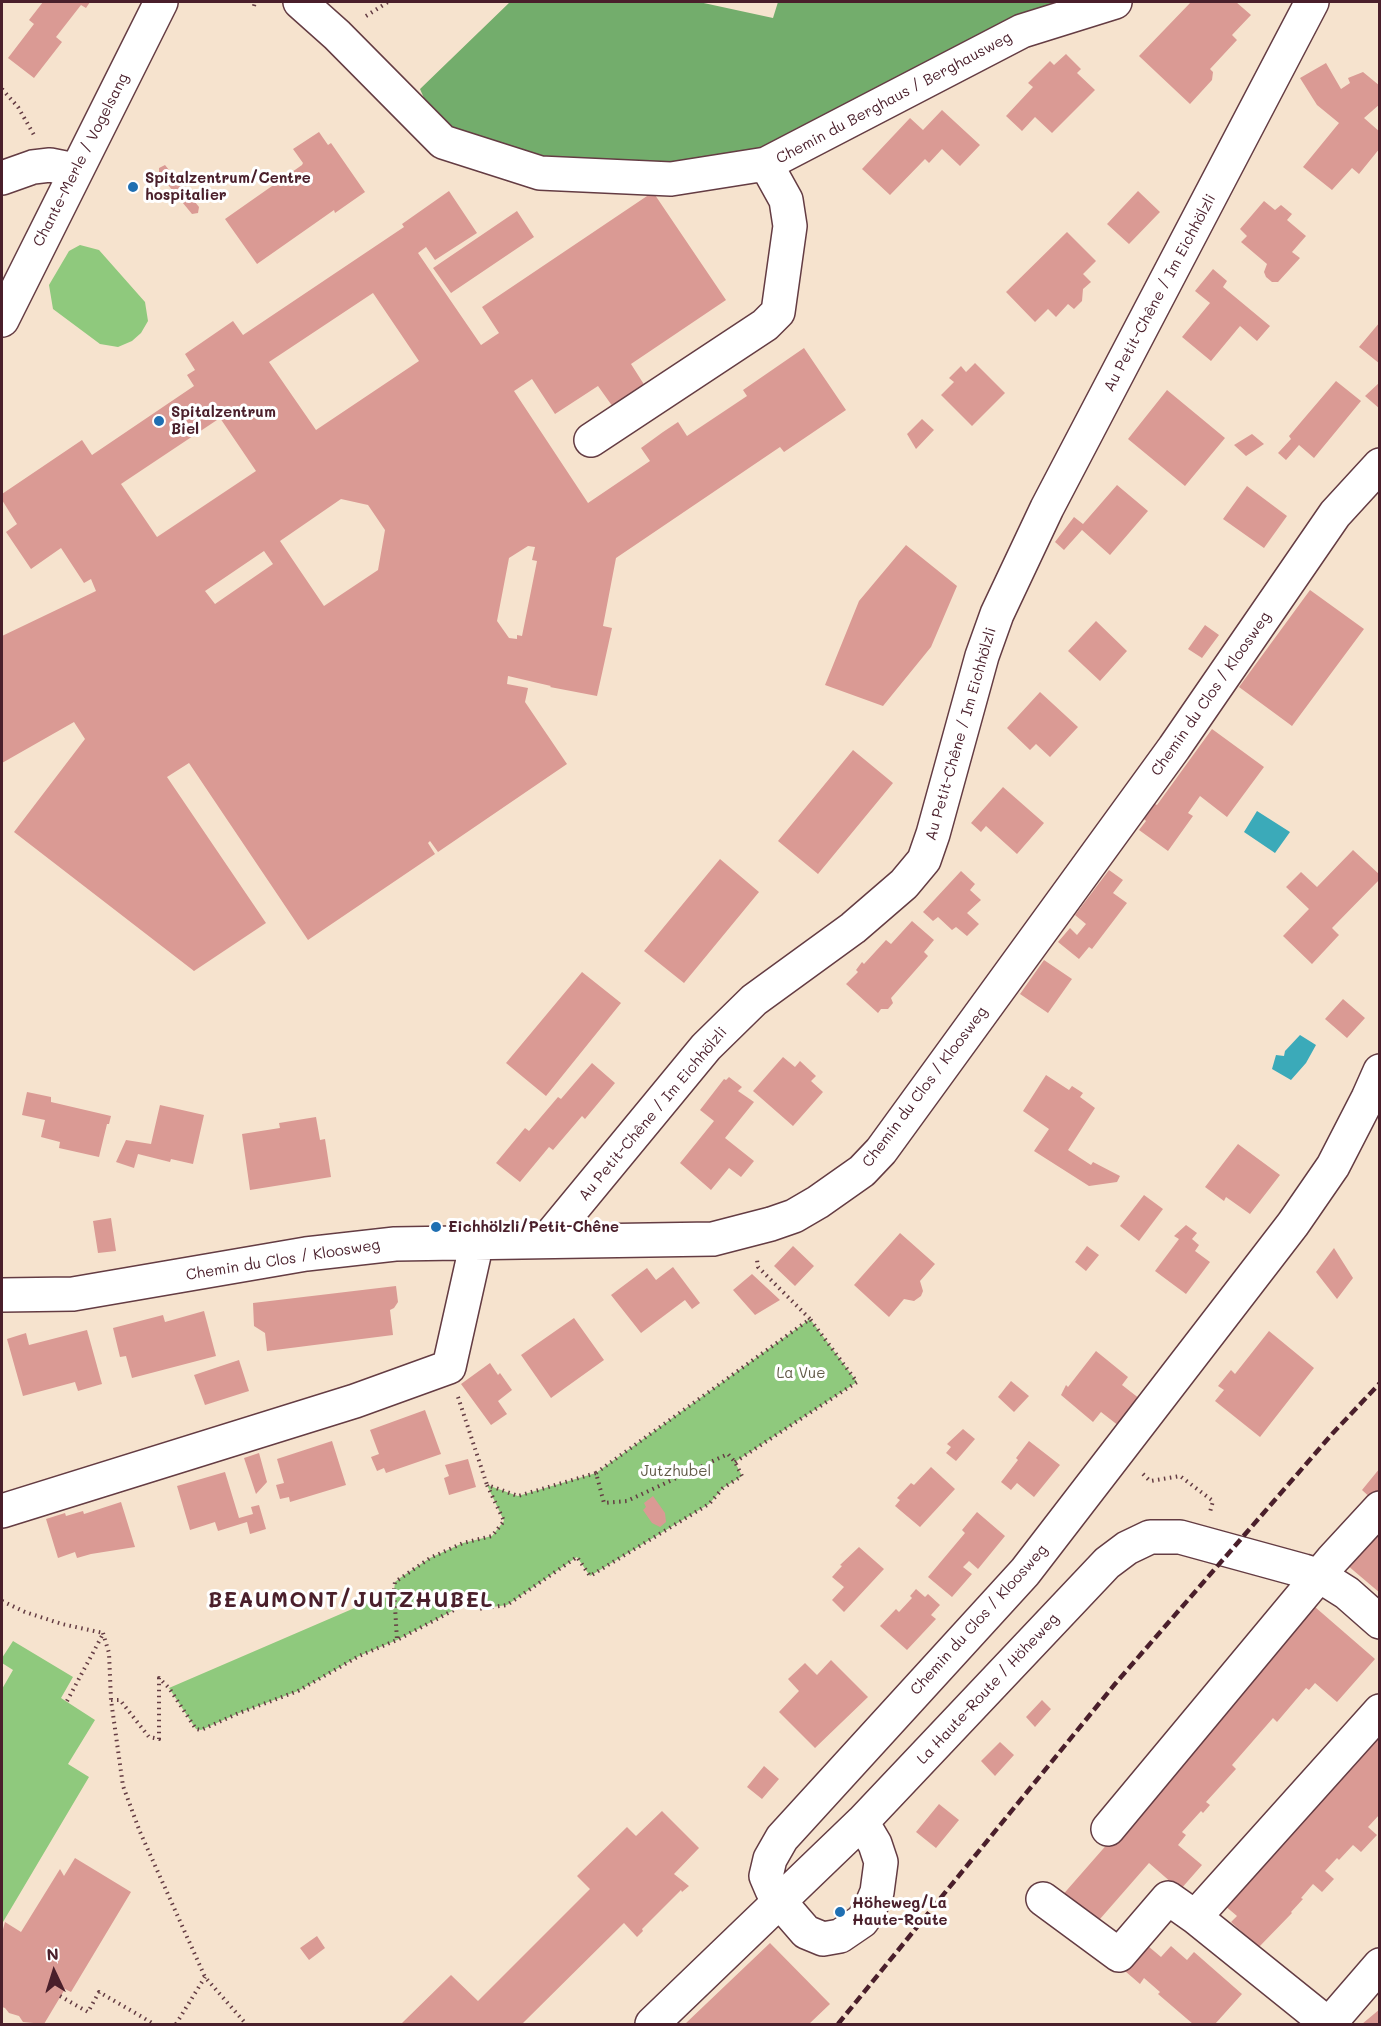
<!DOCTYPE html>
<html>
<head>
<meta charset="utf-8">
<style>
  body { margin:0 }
  #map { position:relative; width:1381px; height:2026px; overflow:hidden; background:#f6e3ce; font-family:Mali,sans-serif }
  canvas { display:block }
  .frame { position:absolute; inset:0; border:3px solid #4a1f2b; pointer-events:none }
  .north { position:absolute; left:24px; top:1942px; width:60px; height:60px; -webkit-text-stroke:4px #fff; paint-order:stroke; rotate:356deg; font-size:16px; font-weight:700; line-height:24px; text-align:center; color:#4a1f2b }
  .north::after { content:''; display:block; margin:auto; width:21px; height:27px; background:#4a1f2b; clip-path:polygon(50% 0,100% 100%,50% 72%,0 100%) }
</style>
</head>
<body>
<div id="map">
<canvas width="1381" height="2026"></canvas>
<div class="frame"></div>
<div class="north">N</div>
</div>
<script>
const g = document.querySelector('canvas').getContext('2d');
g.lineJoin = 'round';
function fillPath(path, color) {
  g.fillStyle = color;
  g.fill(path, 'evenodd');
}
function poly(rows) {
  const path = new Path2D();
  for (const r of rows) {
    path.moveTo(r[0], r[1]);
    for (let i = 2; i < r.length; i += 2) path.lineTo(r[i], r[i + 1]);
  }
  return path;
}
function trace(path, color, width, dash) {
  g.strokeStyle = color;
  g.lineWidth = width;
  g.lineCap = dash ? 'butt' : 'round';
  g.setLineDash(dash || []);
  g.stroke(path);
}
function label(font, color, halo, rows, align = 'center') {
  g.font = font + ' Mali,sans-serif';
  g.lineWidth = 6;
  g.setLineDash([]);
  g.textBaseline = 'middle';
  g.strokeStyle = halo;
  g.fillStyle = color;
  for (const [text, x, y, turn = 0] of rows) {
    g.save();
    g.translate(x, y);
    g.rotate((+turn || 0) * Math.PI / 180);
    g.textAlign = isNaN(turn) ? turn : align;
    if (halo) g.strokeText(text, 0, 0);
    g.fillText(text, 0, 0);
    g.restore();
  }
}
fillPath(poly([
  [80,245,99,250,145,302,148,321,141,333,132,341,118,347,100,344,53,309,49,285,69,251],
  [810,1319,857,1382,735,1462,742,1476,723,1488,709,1504,590,1576,577,1557,507,1605,478,1609,473,1600,397,1640,359,1656,298,1691,239,1713,201,1730,196,1729,169,1688,394,1591,395,1582,400,1578,430,1558,463,1543,492,1536,504,1521,487,1485,518,1496,596,1473],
  [13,1641,73,1677,61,1698,95,1720,68,1764,89,1777,3,1922,2,1921,2,1689,13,1670,2,1663,2,1658]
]), '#8fc97d');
fillPath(poly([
  [510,2,699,2,773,18,778,2,1115,2,766,164,671,179,443,142,420,89]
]), '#73ad6c');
fillPath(poly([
  [1257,811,1290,832,1275,853,1244,832],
  [1300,1035,1316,1045,1306,1063,1291,1080,1272,1069,1276,1055,1284,1056,1285,1051]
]), '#3baab9');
fillPath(poly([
  [43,2,90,2,86,8,81,5,56,37,62,42,34,78,8,58,34,24,29,20],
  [1191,2,1236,2,1251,15,1232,35,1237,40,1210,69,1213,72,1212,80,1190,104,1139,56],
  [1066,54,1081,69,1077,73,1095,90,1052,133,1035,117,1022,131,1006,116,1033,87,1028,83,1050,61,1054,65],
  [1326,63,1341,89,1350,83,1348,78,1363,72,1380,86,1380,104,1364,118,1380,132,1380,148,1359,174,1352,168,1332,190,1303,167,1339,123,1317,105,1300,78],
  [942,110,980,145,960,166,942,149,929,163,925,159,890,195,862,169,910,118,923,130],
  [319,132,328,145,331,143,365,192,335,213,334,210,257,264,225,219,302,165,303,163,293,149],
  [165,165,199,207,198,213,192,214,159,174,159,168],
  [449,191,477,233,435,260,426,247,418,253,481,345,499,333,482,307,653,192,726,300,631,364,645,386,613,407,598,386,555,414,532,379,514,391,588,503,650,461,641,448,663,432,678,422,687,436,747,396,743,390,804,348,846,410,784,452,780,447,616,558,603,626,612,628,597,696,550,687,551,686,508,676,507,684,528,688,525,702,567,764,438,852,430,841,428,843,435,854,308,940,189,763,167,777,266,923,194,971,14,832,85,739,74,722,2,763,2,636,96,591,91,579,84,583,61,548,31,569,6,532,17,524,2,500,2,494,82,440,92,455,194,386,187,375,195,370,185,354,233,321,243,335,404,227,402,224],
  [373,293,419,361,316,430,269,362],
  [220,418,256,471,157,537,121,484],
  [341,499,368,505,385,530,378,570,324,606,280,541],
  [528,546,535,547,532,560,537,561,522,636,517,635,517,639,509,638,497,621,509,558],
  [264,551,273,564,215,604,205,591],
  [1138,191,1160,212,1129,244,1107,224],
  [1264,201,1275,210,1281,205,1292,214,1287,220,1306,236,1292,252,1300,258,1278,282,1272,282,1266,277,1264,272,1267,264,1241,242,1247,236,1240,229],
  [517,211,534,237,451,293,433,268],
  [1067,232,1096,261,1083,274,1091,282,1083,289,1082,301,1074,309,1068,304,1056,317,1048,309,1035,322,1006,292],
  [1213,269,1227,281,1223,287,1270,326,1257,341,1240,326,1211,361,1182,337,1210,303,1195,291],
  [1380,322,1380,364,1359,347],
  [975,363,1005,393,972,426,941,395,954,382,949,378,961,366,966,372],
  [1336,381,1361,401,1314,458,1299,445,1286,460,1278,453,1291,439,1289,436],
  [1380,382,1380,409,1365,396],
  [1167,390,1225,438,1185,486,1128,439],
  [922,419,934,430,916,449,907,434],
  [1252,434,1264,444,1246,456,1234,445],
  [1117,485,1148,511,1110,555,1082,530,1064,550,1055,542,1074,517,1083,524],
  [1247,486,1287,516,1264,548,1223,519],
  [906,545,957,586,931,647,883,706,825,685,859,601],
  [1310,590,1364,629,1292,726,1239,687],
  [1096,621,1127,651,1100,681,1068,651],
  [1205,625,1219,635,1202,658,1188,649],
  [1040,692,1078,727,1050,757,1036,744,1030,750,1007,728],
  [1212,729,1264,767,1227,817,1200,796,1188,813,1193,816,1168,851,1139,830,1146,821,1144,819,1155,804,1157,805],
  [853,750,893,783,818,874,778,841],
  [1003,787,1044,823,1017,854,986,826,981,832,971,823],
  [1353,850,1380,875,1380,879,1332,928,1339,935,1312,964,1283,936,1309,909,1286,887,1301,872,1317,887],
  [720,859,759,892,684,983,644,951],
  [1109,870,1123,880,1113,893,1127,903,1092,949,1089,947,1079,959,1058,942,1070,928,1077,935,1086,924,1075,915],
  [961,871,975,884,970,890,981,900,967,913,979,924,967,936,956,927,952,930,938,917,933,921,923,912],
  [912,921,934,940,924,952,928,956,891,998,893,1003,888,1009,881,1009,878,1013,846,984,858,972,856,970,862,962,864,964,886,940,891,944],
  [1044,960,1072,979,1048,1013,1020,994],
  [582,972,621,1003,546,1096,506,1063],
  [1343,999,1365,1018,1347,1038,1325,1019],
  [783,1057,795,1067,800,1061,816,1076,811,1081,823,1092,793,1126,753,1091],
  [592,1063,615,1083,585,1119,582,1116,553,1150,549,1147,520,1182,496,1163,525,1128,529,1131,558,1097,561,1099],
  [1046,1075,1069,1090,1072,1086,1083,1093,1080,1097,1095,1108,1068,1150,1091,1165,1093,1162,1120,1176,1117,1182,1089,1186,1034,1151,1049,1129,1023,1111],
  [729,1077,742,1087,738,1091,754,1102,725,1138,754,1161,741,1177,729,1168,711,1190,680,1163,714,1121,700,1110,724,1079,726,1080],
  [27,1092,51,1097,51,1102,111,1116,109,1124,107,1124,99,1157,59,1148,60,1142,41,1137,45,1120,22,1115],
  [160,1105,204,1115,193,1164,171,1159,170,1162,138,1154,134,1168,116,1162,126,1140,151,1144],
  [316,1117,320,1140,325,1139,331,1177,250,1190,242,1134,280,1128,279,1123],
  [1238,1144,1280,1175,1250,1214,1226,1197,1224,1201,1205,1187],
  [1144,1195,1163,1209,1139,1241,1120,1226],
  [111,1218,116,1251,98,1253,93,1221],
  [1186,1225,1197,1233,1192,1239,1199,1245,1195,1251,1210,1262,1186,1294,1155,1271,1179,1239,1174,1236],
  [900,1233,935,1264,920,1281,923,1291,921,1296,914,1301,904,1299,889,1317,854,1285],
  [793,1246,814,1266,795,1286,774,1266],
  [1087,1246,1099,1255,1086,1271,1075,1262],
  [1334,1248,1353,1278,1337,1299,1316,1272],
  [673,1267,700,1303,692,1309,685,1300,641,1333,611,1295,647,1268,656,1280],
  [752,1274,780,1300,755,1315,733,1290],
  [396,1286,398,1302,394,1308,390,1310,393,1335,267,1351,265,1333,254,1326,253,1303],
  [204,1311,216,1356,132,1378,126,1356,120,1357,113,1328,163,1315,165,1322],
  [574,1318,604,1360,551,1398,521,1355],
  [87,1330,102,1384,78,1391,75,1382,23,1396,7,1339,26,1333,29,1345],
  [1269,1331,1314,1368,1260,1437,1215,1401,1224,1390,1218,1386,1231,1370,1235,1374],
  [1096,1351,1128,1377,1122,1385,1140,1399,1119,1426,1101,1412,1093,1422,1061,1395,1066,1385,1068,1387],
  [239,1360,249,1391,205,1405,194,1375],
  [490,1363,498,1375,500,1373,512,1390,498,1401,507,1414,491,1425,461,1384],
  [1011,1381,1029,1396,1014,1412,998,1397],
  [425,1410,441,1454,386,1473,384,1468,377,1471,371,1457,379,1454,370,1430],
  [963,1429,975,1439,956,1461,946,1453,951,1447,947,1444],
  [332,1441,346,1485,290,1502,289,1497,280,1499,276,1485,284,1483,277,1459],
  [1029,1441,1060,1465,1034,1497,1017,1483,1011,1490,1001,1482,1018,1460,1016,1458],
  [259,1453,267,1482,256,1494,244,1458],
  [468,1459,476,1487,449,1495,444,1478,449,1476,445,1465],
  [931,1467,955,1489,920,1527,895,1506,900,1500,897,1498,911,1483,914,1485],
  [1380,1468,1380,1494,1374,1501,1362,1490],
  [225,1472,239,1518,253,1514,251,1507,259,1505,266,1529,250,1534,247,1522,218,1531,215,1522,190,1530,177,1486],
  [653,1496,665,1513,666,1522,660,1527,652,1523,643,1510,646,1507,644,1503],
  [121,1502,135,1547,91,1554,77,1558,75,1552,58,1558,46,1519,65,1513,66,1516,83,1511,84,1514],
  [977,1512,1005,1536,978,1569,969,1561,963,1567,972,1574,952,1597,928,1577,965,1533,962,1530],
  [1380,1528,1380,1593,1347,1565],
  [859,1547,884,1569,844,1612,832,1600,844,1587,832,1577,842,1566,840,1565],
  [916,1589,925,1597,928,1594,940,1605,931,1615,936,1619,907,1650,880,1626,896,1609,899,1612,912,1598,910,1596],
  [1315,1607,1375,1659,1337,1702,1315,1683,1309,1690,1306,1688,1277,1722,1273,1718,1232,1765,1236,1769,1206,1802,1210,1805,1203,1813,1201,1811,1182,1832,1186,1835,1178,1845,1202,1865,1180,1890,1149,1863,1093,1927,1060,1898],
  [831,1660,868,1697,815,1748,779,1712,799,1691,788,1679,805,1663,817,1675],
  [1042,1700,1051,1709,1035,1727,1026,1717],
  [1380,1730,1380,1814,1368,1827,1377,1835,1361,1852,1353,1845,1339,1860,1337,1858,1325,1871,1334,1879,1322,1892,1313,1884,1301,1898,1303,1899,1291,1912,1292,1913,1259,1947,1231,1922,1237,1916,1224,1905],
  [1000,1742,1014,1755,995,1776,981,1761],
  [764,1766,779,1779,762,1799,747,1787],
  [939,1804,959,1820,936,1848,916,1832],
  [662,1811,699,1848,674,1874,689,1886,682,1892,681,1890,642,1929,643,1931,637,1937,624,1923,522,2024,401,2024,451,1975,478,2001,590,1889,577,1876,627,1827,636,1836],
  [75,1858,131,1892,71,1992,65,1989,44,2024,23,2022,19,2016,9,2013,5,2008,2,2007,2,1933,5,1922,21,1932,60,1869,64,1876],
  [317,1936,325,1948,309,1960,300,1948],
  [1141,1940,1161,1957,1171,1946,1187,1960,1194,1952,1242,1994,1215,2024,1193,2024,1158,1994,1160,1992,1144,1978,1140,1984,1118,1965],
  [770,1943,830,2004,809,2024,685,2024],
  [1380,2009,1380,2024,1362,2024]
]), '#da9a94');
const minor = poly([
  [300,2,337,35,443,142,540,173,671,179,766,164,1022,31,1115,2],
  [2,178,33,167,50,165,75,170],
  [2,320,161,2],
  [591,440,765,325,778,312,790,226,786,200,766,164],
  [546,1241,706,1047,754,1000,853,928,904,884,924,860,933,834,982,656,997,614,1047,508,1312,2],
  [2,1295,73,1294,306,1254,395,1244,713,1239,771,1224,794,1216,818,1202,862,1171,881,1151,1174,748,1335,514,1380,465],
  [2,1511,355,1401,449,1367,477,1242],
  [862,1822,875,1844,881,1862,877,1892,869,1911,862,1921,840,1936,823,1939,806,1932,780,1902,772,1890,766,1876,770,1859,782,1838,1025,1572,1293,1224,1333,1166,1368,1098,1380,1071],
  [1108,1829,1332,1560,1380,1508],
  [1043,1899,1119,1955,1168,1898,1195,1917,1328,2024],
  [1195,1917,1380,1711],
  [652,2024,862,1822,1107,1563,1127,1548,1150,1537,1180,1537,1304,1571,1320,1576,1347,1593,1380,1622],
  [1329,2024,1380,1965]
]);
trace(minor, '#643c43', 36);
trace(poly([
  [254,6,255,2],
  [366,16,388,2],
  [2,89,18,107,34,135],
  [458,1397,487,1485],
  [735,1462,857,1382,810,1319],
  [596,1473,810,1319,758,1267,757,1260],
  [1143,1474,1150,1481,1180,1476,1213,1501,1210,1512],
  [2,1601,25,1612,62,1624,103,1633],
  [103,1633,109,1653,111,1700,123,1786,140,1832,205,1977,246,2024],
  [111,1700,120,1700,149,1737,159,1739,159,1678,169,1688,196,1729,201,1730,239,1713,298,1691,359,1656,397,1640,473,1600,478,1609,507,1605,577,1557,590,1576,709,1504,723,1488,742,1476,735,1462,728,1454,627,1501,604,1503,596,1473,518,1496,487,1485,504,1521,492,1536,463,1543,430,1558,395,1582,394,1590,397,1640],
  [67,1701,103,1634],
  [60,1996,88,2012,99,1992,154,2024],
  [176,2024,205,1977]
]), '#643c43', 4, [1.5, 4.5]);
trace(minor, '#fff', 33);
trace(poly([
  [838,2024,1115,1684,1333,1433,1380,1383]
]), '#4a1f2b', 4.5, [9, 4.5]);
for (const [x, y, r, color] of [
  [133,187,6,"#1f6fb2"],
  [159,421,6,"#1f6fb2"],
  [436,1227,6,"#1f6fb2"],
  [840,1912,6,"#1f6fb2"]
]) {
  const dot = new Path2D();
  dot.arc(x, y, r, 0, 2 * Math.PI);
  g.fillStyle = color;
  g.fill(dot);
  trace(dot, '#fff', 2);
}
label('15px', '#4a1f2b', '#fff', [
  ["Chemin du Berghaus / Berghausweg",894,98,-28],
  ["Chante-Merle / Vogelsang",81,160,-63],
  ["Au Petit-Chêne / Im Eichhölzli",1160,293,-62],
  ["Chemin du Clos / Kloosweg",1211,694,-55],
  ["Au Petit-Chêne / Im Eichhölzli",961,734,-74],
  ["Chemin du Clos / Kloosweg",925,1087,-53],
  ["Au Petit-Chêne / Im Eichhölzli",653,1114,-50],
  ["Chemin du Clos / Kloosweg",283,1260,-9],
  ["Chemin du Clos / Kloosweg",979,1620,-48],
  ["La Haute-Route / Höheweg",988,1689,-47]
]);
label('bold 15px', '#4a1f2b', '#fff', [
  ["Spitalzentrum/Centre",145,178],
  ["hospitalier",145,195],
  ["Spitalzentrum",171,412],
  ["Biel",171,429],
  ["Eichhölzli/Petit-Chêne",448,1227],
  ["Höheweg/La",852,1903],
  ["Haute-Route",852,1920]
], 'left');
label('15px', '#625a48', '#fff', [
  ["La Vue",801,1373],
  ["Jutzhubel",676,1471]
]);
g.letterSpacing = '1.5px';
label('bold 21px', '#4a1f2b', '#fff', [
  ["BEAUMONT/JUTZHUBEL",351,1601]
]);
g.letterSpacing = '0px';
</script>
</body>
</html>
